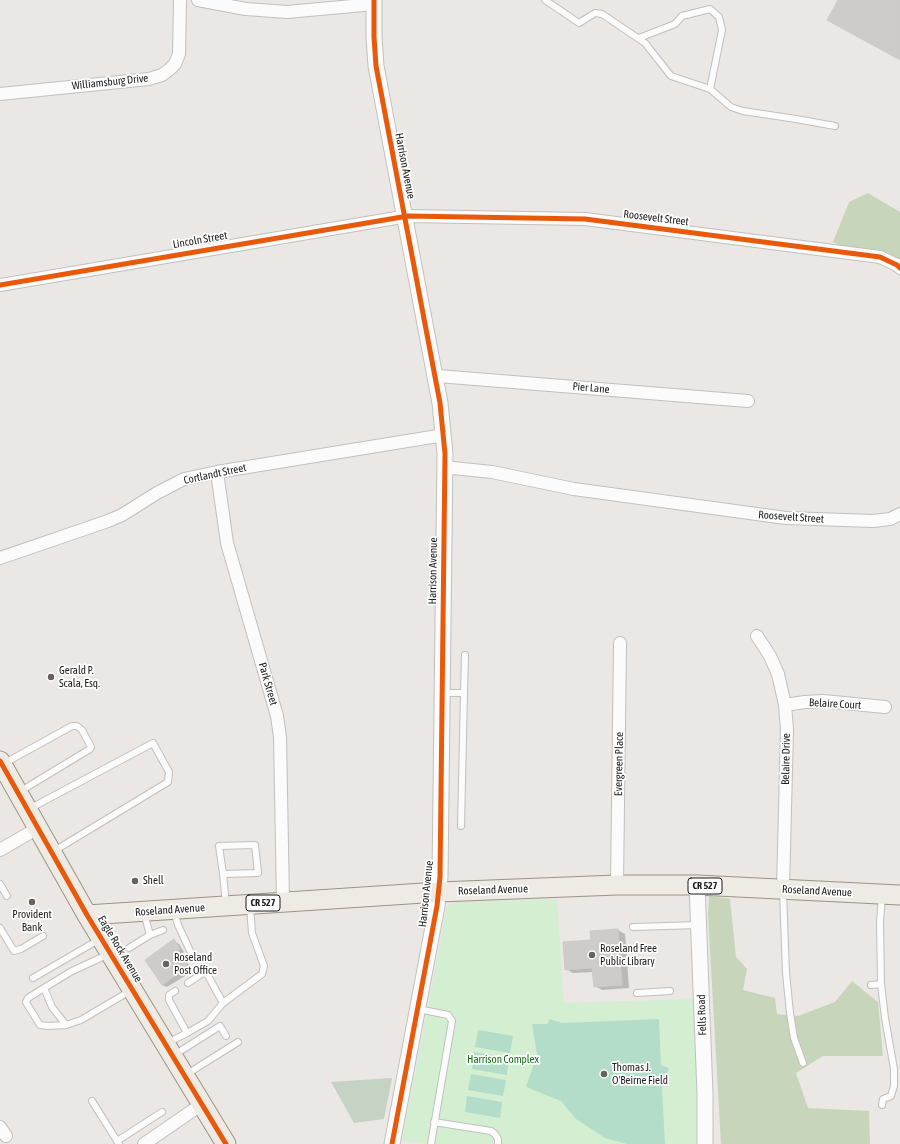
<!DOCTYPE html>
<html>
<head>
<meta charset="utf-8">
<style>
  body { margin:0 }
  canvas { display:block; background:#eae7e4 }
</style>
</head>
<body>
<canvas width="900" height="1144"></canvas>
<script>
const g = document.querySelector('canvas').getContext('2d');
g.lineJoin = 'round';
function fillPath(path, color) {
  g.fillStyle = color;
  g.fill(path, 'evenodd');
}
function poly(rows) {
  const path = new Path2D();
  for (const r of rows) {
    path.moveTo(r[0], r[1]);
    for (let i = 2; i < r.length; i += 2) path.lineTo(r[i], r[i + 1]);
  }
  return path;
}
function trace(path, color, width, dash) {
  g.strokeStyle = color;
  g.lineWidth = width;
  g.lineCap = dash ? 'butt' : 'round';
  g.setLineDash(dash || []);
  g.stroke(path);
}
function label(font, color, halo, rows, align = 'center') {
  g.font = font + ' "Asap Condensed",sans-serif';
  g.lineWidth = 3.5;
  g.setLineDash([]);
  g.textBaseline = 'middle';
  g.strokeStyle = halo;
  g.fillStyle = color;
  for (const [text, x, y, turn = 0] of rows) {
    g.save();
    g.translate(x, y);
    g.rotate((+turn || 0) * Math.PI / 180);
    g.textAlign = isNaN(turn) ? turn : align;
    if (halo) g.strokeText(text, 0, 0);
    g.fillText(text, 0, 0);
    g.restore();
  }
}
fillPath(poly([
  [868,193,900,212,900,274,833,242,849,202],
  [709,896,730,899,736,957,747,969,743,990,775,998,777,1014,798,1016,835,1002,852,981,878,1002,883,1056,823,1056,796,1073,808,1108,869,1111,870,1144,721,1144,708,915]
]), '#c7d6bb');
fillPath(poly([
  [392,1078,384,1119,354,1123,331,1082]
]), '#c4d3c3');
fillPath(poly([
  [557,899,564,1003,696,999,702,1144,429,1144,402,1141,447,906,456,902]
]), '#d4eed2');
fillPath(poly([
  [550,1019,562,1023,659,1019,661,1065,669,1068,662,1089,665,1144,627,1144,605,1138,576,1119,561,1101,526,1087,537,1055,532,1024,547,1024],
  [478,1030,513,1036,510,1053,475,1047],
  [474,1052,509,1058,507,1075,472,1069],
  [471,1074,506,1080,503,1096,468,1090],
  [467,1096,502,1102,500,1118,465,1112]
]), '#b3ddc9');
fillPath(poly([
  [618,930,625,934,629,988,602,990,595,986,594,972,573,973,566,969,592,941],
  [174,941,179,944,184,952,181,954,193,971,167,987,162,985]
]), '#0003');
const building = poly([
  [838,0,900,0,900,60,827,20,838,0],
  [618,929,622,985,594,987,592,968,565,970,563,942,591,940,590,931,618,929],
  [174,939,180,949,177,950,188,967,162,985,145,960,174,939]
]);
fillPath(building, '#ceccc9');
trace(building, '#cdc9c6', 1);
const service = poly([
  [545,0,579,23,595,13,602,14,645,43,671,76,710,89,722,30,719,17,710,9,682,16,675,24,639,38],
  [710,89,731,107,743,111,796,119,835,126],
  [443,693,464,693,461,826],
  [464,693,465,655],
  [3,764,72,726,77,726,82,730,91,747,90,749,19,792],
  [29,809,153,743,169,772,168,782,54,851],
  [223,874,258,873,255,845,219,846,223,874,226,904],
  [0,884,7,896],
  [783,891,786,973,790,1013,794,1038,803,1063],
  [174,911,178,925,192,955],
  [633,927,698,925],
  [0,928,14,951,21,949,43,936],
  [150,935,163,930],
  [129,948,150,935,144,913],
  [109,954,72,971,44,988,28,998,26,1002,27,1004,40,1025,48,1026,66,1025,81,1020,130,991],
  [33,978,100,939],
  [881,984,885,1018,894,1069,894,1086,891,1096,883,1099,882,1105],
  [871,985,881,984,880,922,882,896],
  [44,988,52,1007,66,1025],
  [175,991,169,995,169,1000,187,1033,208,1021,223,1003,207,974,203,973,188,983],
  [637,993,670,991],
  [223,1003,262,974,264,966,252,933,250,906],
  [418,1009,448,1015,452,1021,431,1144],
  [167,1043,187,1033],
  [174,1055,220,1026,226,1036],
  [187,1074,238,1042],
  [92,1101,119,1144],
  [434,1122,491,1131,495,1134,498,1139,498,1144],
  [117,1141,162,1112]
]);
const minor = poly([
  [198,0,246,9,287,12,374,4],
  [0,94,149,79,162,75,170,69,175,64,179,54,180,0],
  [0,285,408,216,585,219,880,257,897,265,900,268],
  [434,374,438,376,748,401],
  [444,471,453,468,492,472,574,489,786,518,873,521,890,519,900,514],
  [217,472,227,543,277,716,280,737,283,901],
  [0,558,108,521,122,515,157,493,184,479,217,472,444,435],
  [757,636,770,656,778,674,785,705,787,730,783,889],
  [785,705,805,702,823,701,885,707],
  [0,850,38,828],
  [617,885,620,643],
  [0,1127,6,1136],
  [144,1144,202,1104]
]);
const tertiary = poly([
  [374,0,374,37,376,66,440,403,445,454,440,877,437,906,392,1144],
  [697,885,705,1094,705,1144]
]);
const primary = poly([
  [0,761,87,915,226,1144],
  [87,915,439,892,617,885,697,885,900,895]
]);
trace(service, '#c1c0bf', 8);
trace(minor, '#c1c0bf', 14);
trace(tertiary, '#c1c0bf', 17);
trace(primary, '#9e9384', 21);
trace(service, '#fcfbfb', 6);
trace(minor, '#fcfbfb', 12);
trace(tertiary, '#fcfbfb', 15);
trace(primary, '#eeeae4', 19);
trace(poly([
  [374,0,374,37,376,66,440,403,445,454,440,877,437,906,392,1144],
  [0,285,408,216,585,219,880,257,897,265,900,268],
  [0,761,87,915,226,1144]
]), '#e8590c', 5);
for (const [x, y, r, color] of [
  [51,677,4,"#646362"],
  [135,881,4,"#646362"],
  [32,902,4,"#646362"],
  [592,955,4,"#646362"],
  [166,964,4,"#646362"],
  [604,1074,4,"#646362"]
]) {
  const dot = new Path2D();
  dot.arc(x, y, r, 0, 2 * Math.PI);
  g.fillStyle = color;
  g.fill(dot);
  trace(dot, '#fff', 1.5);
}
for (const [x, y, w] of [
  [705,886,34],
  [263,903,34]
]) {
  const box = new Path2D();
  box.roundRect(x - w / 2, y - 8, w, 16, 3);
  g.fillStyle = '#fff';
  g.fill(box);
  trace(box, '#1c1c1c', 1);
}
label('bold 10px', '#1c1c1c', null, [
  ["CR 527",705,886],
  ["CR 527",263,903]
]);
label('11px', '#1c1c1c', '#fff', [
  ["Williamsburg Drive",110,82,-6],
  ["Harrison Avenue",405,166,79],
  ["Roosevelt Street",656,218,7],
  ["Lincoln Street",200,240,-10],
  ["Pier Lane",591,388,5],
  ["Cortlandt Street",215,474,-12],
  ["Roosevelt Street",791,517,4],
  ["Harrison Avenue",433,571,-89],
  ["Park Street",268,684,74],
  ["Belaire Court",835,704,3],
  ["Belaire Drive",786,759,-89],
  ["Evergreen Place",619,764,-89],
  ["Roseland Avenue",493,890,-2],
  ["Roseland Avenue",817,891,3],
  ["Harrison Avenue",426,894,-84],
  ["Roseland Avenue",170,910,-4],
  ["Eagle Rock Avenue",120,949,59],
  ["Fells Road",702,1015,-92]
]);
label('11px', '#1c1c1c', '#fff', [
  ["Gerald P.",59,671],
  ["Scala, Esq.",59,684],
  ["Shell",143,881],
  ["Provident",32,915,"center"],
  ["Bank",32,928,"center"],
  ["Roseland Free",600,949],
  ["Public Library",600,962],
  ["Roseland",174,958],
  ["Post Office",174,971],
  ["Thomas J.",612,1068],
  ["O'Beirne Field",612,1081]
], 'left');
label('11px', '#146f17', '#fff', [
  ["Harrison Complex",503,1060]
]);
</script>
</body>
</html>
